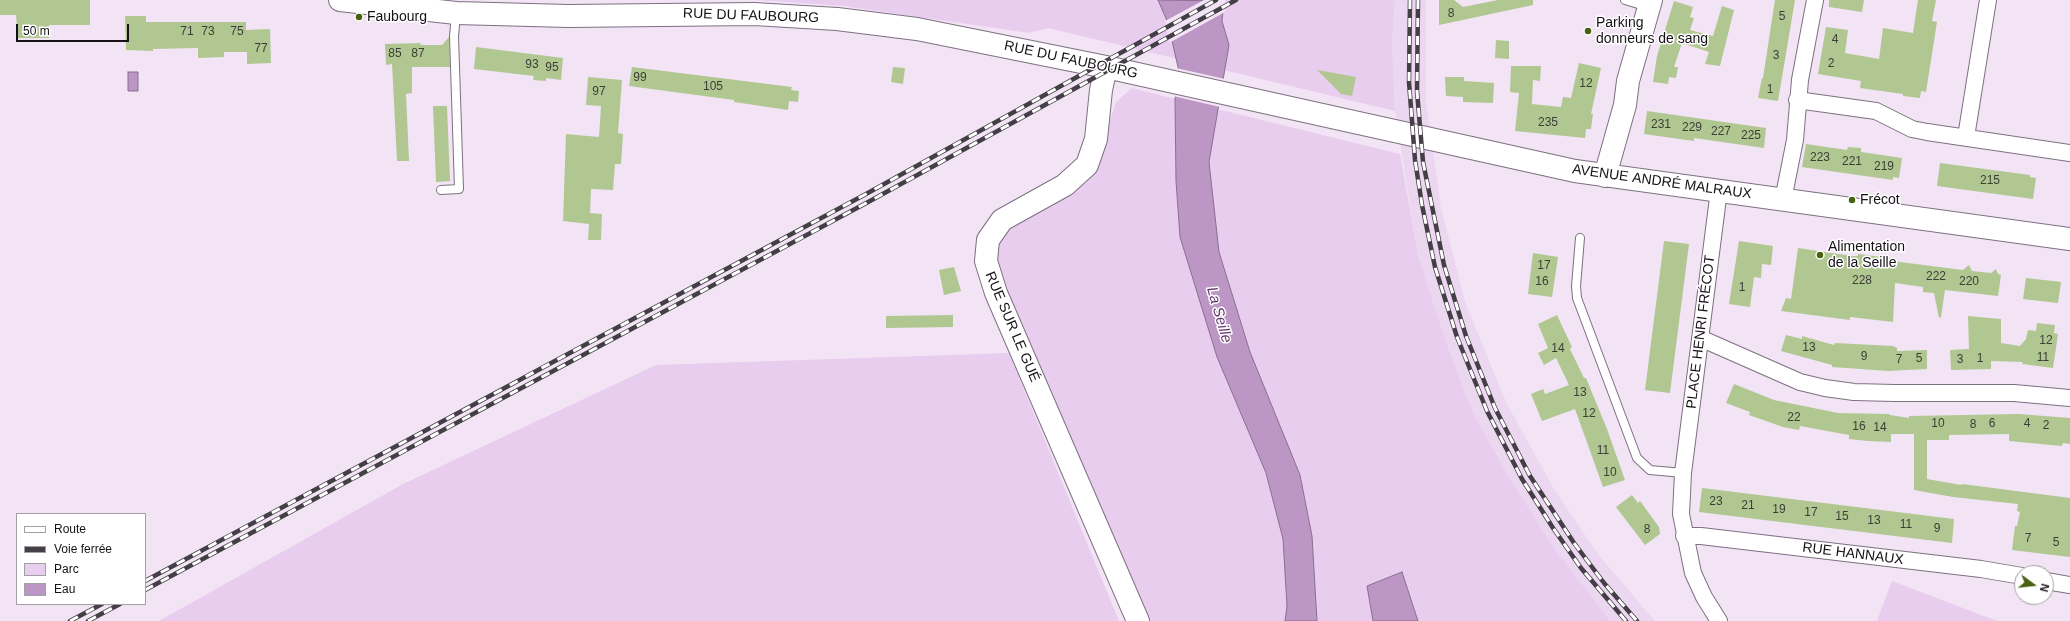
<!DOCTYPE html>
<html>
<head>
<meta charset="utf-8">
<style>
  body { margin:0 }
  #map { position:relative; width:2070px; height:621px; overflow:hidden; background:#f2e4f5; font-family:Arial,sans-serif }
  canvas { display:block }
  .legend { position:absolute; left:16px; top:513px; width:130px; height:92px; box-sizing:border-box; background:#fff; border:1px solid #a2a0a2; margin:0; padding:5px 7px; list-style:none; font-size:12px; color:#161117 }
  .legend li { display:flex; align-items:center; gap:8px; height:20px }
  .legend b { width:20px; border:1px solid #a2a0a2 }
  .north { position:absolute; left:2014px; top:565px; width:40px; height:40px; box-sizing:border-box; background:#fff; border:1px solid #a2a0a2; border-radius:50%; rotate:105deg; font-size:11px; font-weight:700; line-height:16px; text-align:center; color:#161117 }
  .north::after { content:''; display:block; margin:auto; width:14px; height:18px; background:#486212; clip-path:polygon(50% 0,100% 100%,50% 72%,0 100%) }
  .scale { position:absolute; left:16px; top:24px; width:113px; height:18px; box-sizing:border-box; border:2px solid #161117; border-top:0; padding-left:5px; font-size:12px; line-height:14px; white-space:nowrap; color:#161117; -webkit-text-stroke:3px #fff; paint-order:stroke }
</style>
</head>
<body>
<div id="map">
<canvas width="2070" height="621"></canvas>
<ul class="legend">
<li><b style="height:5px;background:#fff"></b>Route</li>
<li><b style="height:5px;background:#443e46"></b>Voie ferrée</li>
<li><b style="height:11px;background:#e9cdef"></b>Parc</li>
<li><b style="height:11px;background:#bc96c4"></b>Eau</li>
</ul>
<div class="north">N</div>
<div class="scale">50 m</div>
</div>
<script>
const g = document.querySelector('canvas').getContext('2d');
g.lineJoin = 'round';
function fillPath(path, color) {
  g.fillStyle = color;
  g.fill(path, 'evenodd');
}
function poly(rows) {
  const path = new Path2D();
  for (const r of rows) {
    path.moveTo(r[0], r[1]);
    for (let i = 2; i < r.length; i += 2) path.lineTo(r[i], r[i + 1]);
  }
  return path;
}
function trace(path, color, width, dash) {
  g.strokeStyle = color;
  g.lineWidth = width;
  g.lineCap = dash ? 'butt' : 'round';
  g.setLineDash(dash || []);
  g.stroke(path);
}
function label(font, color, halo, rows, align = 'center') {
  g.font = font + ' Arial,sans-serif';
  g.lineWidth = 3;
  g.setLineDash([]);
  g.textBaseline = 'middle';
  g.strokeStyle = halo;
  g.fillStyle = color;
  for (const [text, x, y, turn = 0] of rows) {
    g.save();
    g.translate(x, y);
    g.rotate((+turn || 0) * Math.PI / 180);
    g.textAlign = isNaN(turn) ? turn : align;
    if (halo) g.strokeText(text, 0, 0);
    g.fillText(text, 0, 0);
    g.restore();
  }
}
fillPath(poly([
  [1395,0,1426,0,1426,101,1441,208,1466,305,1507,404,1555,491,1600,557,1655,621,1610,621,1606,617,1554,548,1509,477,1474,415,1445,339,1418,255,1395,111,1392,42]
]), '#ebd7ef');
fillPath(poly([
  [757,0,1395,0,1392,42,1395,111,1048,28,1029,33,843,6],
  [1132,88,1175,99,1176,181,1180,237,1217,357,1266,473,1283,539,1287,606,1285,621,1141,621,994,265,994,245,1006,225,1106,133,1116,102],
  [1217,109,1400,154,1418,255,1445,339,1474,415,1509,477,1554,548,1610,621,1317,621,1312,536,1300,475,1250,352,1219,252,1209,162],
  [1009,353,1119,621,159,621,403,484,656,365],
  [1892,581,1997,621,1877,621]
]), '#e9cdef');
const water = poly([
  [1158,0,1224,1,1222,21,1229,45,1209,162,1219,252,1250,352,1300,475,1312,536,1317,621,1285,621,1287,606,1283,539,1266,473,1217,357,1180,237,1176,181,1175,99,1180,76,1168,23,1158,0],
  [128,72,138,72,138,91,128,91,128,72],
  [1402,572,1418,621,1373,621,1367,586,1402,572]
]);
fillPath(water, '#bc96c4');
trace(water, '#8a6e90', 1);
fillPath(poly([
  [1204,0,1225,0,1225,12,1169,43,1165,21],
  [1176,68,1225,79,1220,107,1173,96,1178,76]
]), '#f2e4f5');
fillPath(poly([
  [0,0,90,0,90,25,49,25,49,38,18,38,16,15,0,15],
  [1439,0,1454,0,1463,7,1498,0,1533,0,1533,5,1439,25],
  [1775,0,1795,0,1778,101,1758,98,1762,78,1763,78],
  [1829,0,1864,0,1862,12,1829,7],
  [1918,0,1936,0,1932,21,1937,22,1926,92,1921,91,1920,98,1903,96,1903,94,1860,88,1861,81,1818,74,1826,27,1848,30,1845,53,1879,59,1883,28,1913,33],
  [1674,1,1693,7,1690,17,1694,18,1690,30,1713,36,1722,6,1734,10,1720,66,1705,64,1709,52,1682,43,1674,67,1678,67,1676,78,1669,77,1668,84,1653,82,1657,56],
  [125,16,146,16,146,22,246,22,246,30,270,29,271,63,247,64,247,52,224,52,224,57,198,58,198,48,153,49,153,51,126,50],
  [449,37,450,67,412,67,412,93,406,94,409,161,397,161,392,64,386,65,385,44,420,43,421,45,442,45],
  [1496,40,1509,41,1509,59,1495,58],
  [476,47,563,58,561,80,546,78,546,81,533,80,534,76,474,69],
  [1579,63,1601,68,1591,114,1593,114,1591,129,1586,129,1585,138,1515,131,1519,93,1510,92,1511,66,1541,66,1540,81,1533,80,1532,104,1561,107,1563,97,1571,98],
  [632,67,792,87,791,90,799,91,798,102,789,101,788,110,734,102,734,100,629,86],
  [893,67,905,68,903,84,891,82],
  [1317,70,1356,77,1352,96,1341,94],
  [588,77,622,80,618,133,623,134,621,164,615,164,613,190,591,189,590,213,602,214,601,240,588,240,589,224,563,221,566,134,599,137,601,106,586,105],
  [1445,77,1464,77,1464,81,1494,83,1493,103,1463,102,1463,97,1446,96],
  [433,106,447,106,450,181,436,182],
  [1647,111,1766,128,1764,148,1694,138,1694,141,1644,134],
  [1806,144,1847,150,1848,147,1861,148,1861,152,1902,158,1899,178,1893,177,1893,180,1802,167],
  [1940,163,2030,175,2030,177,2036,178,2033,199,1937,186],
  [1664,241,1689,244,1670,393,1645,390],
  [1739,241,1773,246,1771,265,1762,264,1761,278,1754,277,1750,307,1729,304],
  [1798,248,1852,256,1858,256,1858,254,1882,257,1884,260,1963,270,1969,265,1972,271,1991,273,1996,269,1998,274,2001,275,1998,296,1945,290,1941,317,1939,318,1934,293,1923,292,1923,287,1895,283,1893,322,1850,317,1850,320,1781,311,1786,298,1791,299],
  [1533,253,1558,257,1552,297,1528,294],
  [954,267,961,291,944,295,939,270],
  [2026,278,2061,282,2058,303,2023,299],
  [953,315,953,327,886,328,886,316],
  [1557,315,1572,347,1570,349,1584,378,1586,378,1607,429,1625,480,1603,487,1575,409,1542,421,1531,394,1543,389,1545,394,1569,385,1556,358,1544,365,1538,353,1548,348,1538,324],
  [1968,316,2001,319,2001,343,2020,346,2026,339,2028,330,2036,331,2037,323,2055,325,2054,333,2058,334,2053,368,2022,364,2023,362,1991,361,1991,369,1951,370,1950,350,1969,349],
  [1786,335,1802,339,1802,336,1834,345,1835,343,1893,346,1897,348,1897,351,1927,350,1927,369,1888,371,1832,367,1832,365,1781,351],
  [1734,384,1774,400,1838,413,1889,414,1890,415,1909,418,1909,416,2019,414,2070,418,2070,444,2063,443,2062,446,2009,441,2009,434,1949,435,1949,440,1927,440,1927,479,1961,485,1962,484,2070,498,2070,557,2012,550,2015,526,2017,526,2020,512,2017,511,2018,504,1953,497,1914,490,1914,434,1891,434,1891,442,1868,441,1849,439,1849,435,1800,426,1799,430,1783,427,1749,415,1750,412,1726,403],
  [1702,488,1954,519,1952,543,1699,512],
  [1632,495,1638,503,1640,501,1659,527,1660,534,1645,545,1616,507]
]), '#b0c791');
const lane = poly([
  [1625,0,1648,7],
  [441,190,459,189,454,36,456,14],
  [1580,238,1576,286,1577,298,1637,458,1650,470,1683,473]
]);
const street = poly([
  [1797,100,1876,111,1912,129,1927,132,2070,153],
  [1966,137,1988,0],
  [1783,200,1795,140,1800,80,1815,0],
  [1700,338,1800,382,1825,388,1854,392,1895,393,2014,393,2070,398],
  [1684,536,1701,536,1981,569,2022,576],
  [2046,581,2070,585],
  [1719,621,1704,597,1693,573,1681,514,1683,473,1719,190]
]);
const secondary = poly([
  [340,0,456,13,568,16,754,14,837,19,917,29,1106,67,1575,171,2070,239],
  [1106,67,1101,90,1096,139,1087,165,1065,185,1002,220,988,240,986,261,996,293,1138,621],
  [1605,176,1625,105,1628,81,1651,0]
]);
trace(lane, '#7d7080', 10);
trace(street, '#7d7080', 18);
trace(secondary, '#7d7080', 24);
trace(lane, '#fff', 8);
trace(street, '#fff', 16);
trace(secondary, '#fff', 22);
const rail = poly([
  [1410,0,1409,82,1415,160,1422,205,1435,267,1457,337,1487,411,1522,479,1553,528,1581,568,1626,621],
  [1418,0,1417,91,1423,162,1444,265,1466,336,1495,408,1530,476,1574,543,1604,583,1637,621],
  [145,581,866,194,1216,0],
  [145,590,870,201,1236,0],
  [70,621,102,604],
  [88,621,120,604]
]);
trace(rail, '#443e46', 4.5);
trace(rail, '#fff', 3, [9]);
for (const [x, y, r, color] of [
  [359,17,4,"#486212"],
  [1588,31,4,"#486212"],
  [1852,200,4,"#486212"],
  [1820,255,4,"#486212"]
]) {
  const dot = new Path2D();
  dot.arc(x, y, r, 0, 2 * Math.PI);
  g.fillStyle = color;
  g.fill(dot);
  trace(dot, '#fff', 1.5);
}
label('12px', '#3c3e36', null, [
  ["8",1451,14],
  ["5",1782,17],
  ["71",187,32],
  ["73",208,32],
  ["75",237,32],
  ["4",1835,40],
  ["77",261,49],
  ["85",395,54],
  ["87",418,54],
  ["3",1776,56],
  ["2",1831,64],
  ["93",532,65],
  ["95",552,68],
  ["99",640,78],
  ["12",1586,84],
  ["105",713,87],
  ["1",1770,90],
  ["97",599,92],
  ["235",1548,123],
  ["231",1661,125],
  ["229",1692,128],
  ["227",1721,132],
  ["225",1751,136],
  ["223",1820,158],
  ["221",1852,162],
  ["219",1884,167],
  ["215",1990,181],
  ["17",1544,266],
  ["222",1936,277],
  ["228",1862,281],
  ["16",1542,282],
  ["220",1969,282],
  ["1",1742,288],
  ["12",2046,341],
  ["13",1809,348],
  ["14",1558,349],
  ["9",1864,357],
  ["11",2043,358],
  ["5",1919,359],
  ["1",1980,359],
  ["7",1899,360],
  ["3",1960,360],
  ["13",1580,393],
  ["12",1589,414],
  ["22",1794,418],
  ["10",1938,424],
  ["6",1992,424],
  ["4",2027,424],
  ["8",1973,425],
  ["2",2046,426],
  ["16",1859,427],
  ["14",1880,428],
  ["11",1603,451],
  ["10",1610,473],
  ["23",1716,502],
  ["21",1748,506],
  ["19",1779,510],
  ["17",1811,513],
  ["15",1842,517],
  ["13",1874,521],
  ["11",1906,525],
  ["9",1937,529],
  ["8",1647,530],
  ["7",2028,539],
  ["5",2056,543]
]);
label('14px', '#161117', '#fff', [
  ["RUE DU FAUBOURG",751,16,2],
  ["RUE DU FAUBOURG",1071,60,12],
  ["AVENUE ANDRÉ MALRAUX",1662,182,8],
  ["RUE SUR LE GUÉ",1012,327,67],
  ["PLACE HENRI FRÉCOT",1701,332,-83],
  ["RUE HANNAUX",1853,554,7]
]);
label('14px', '#161117', '#fff', [
  ["Faubourg",367,17],
  ["Parking",1596,23],
  ["donneurs de sang",1596,39],
  ["Frécot",1860,200],
  ["Alimentation",1828,247],
  ["de la Seille",1828,263]
], 'left');
label('italic 15px', '#63336d', '#fff', [
  ["La Seille",1219,315,74]
]);
</script>
</body>
</html>
